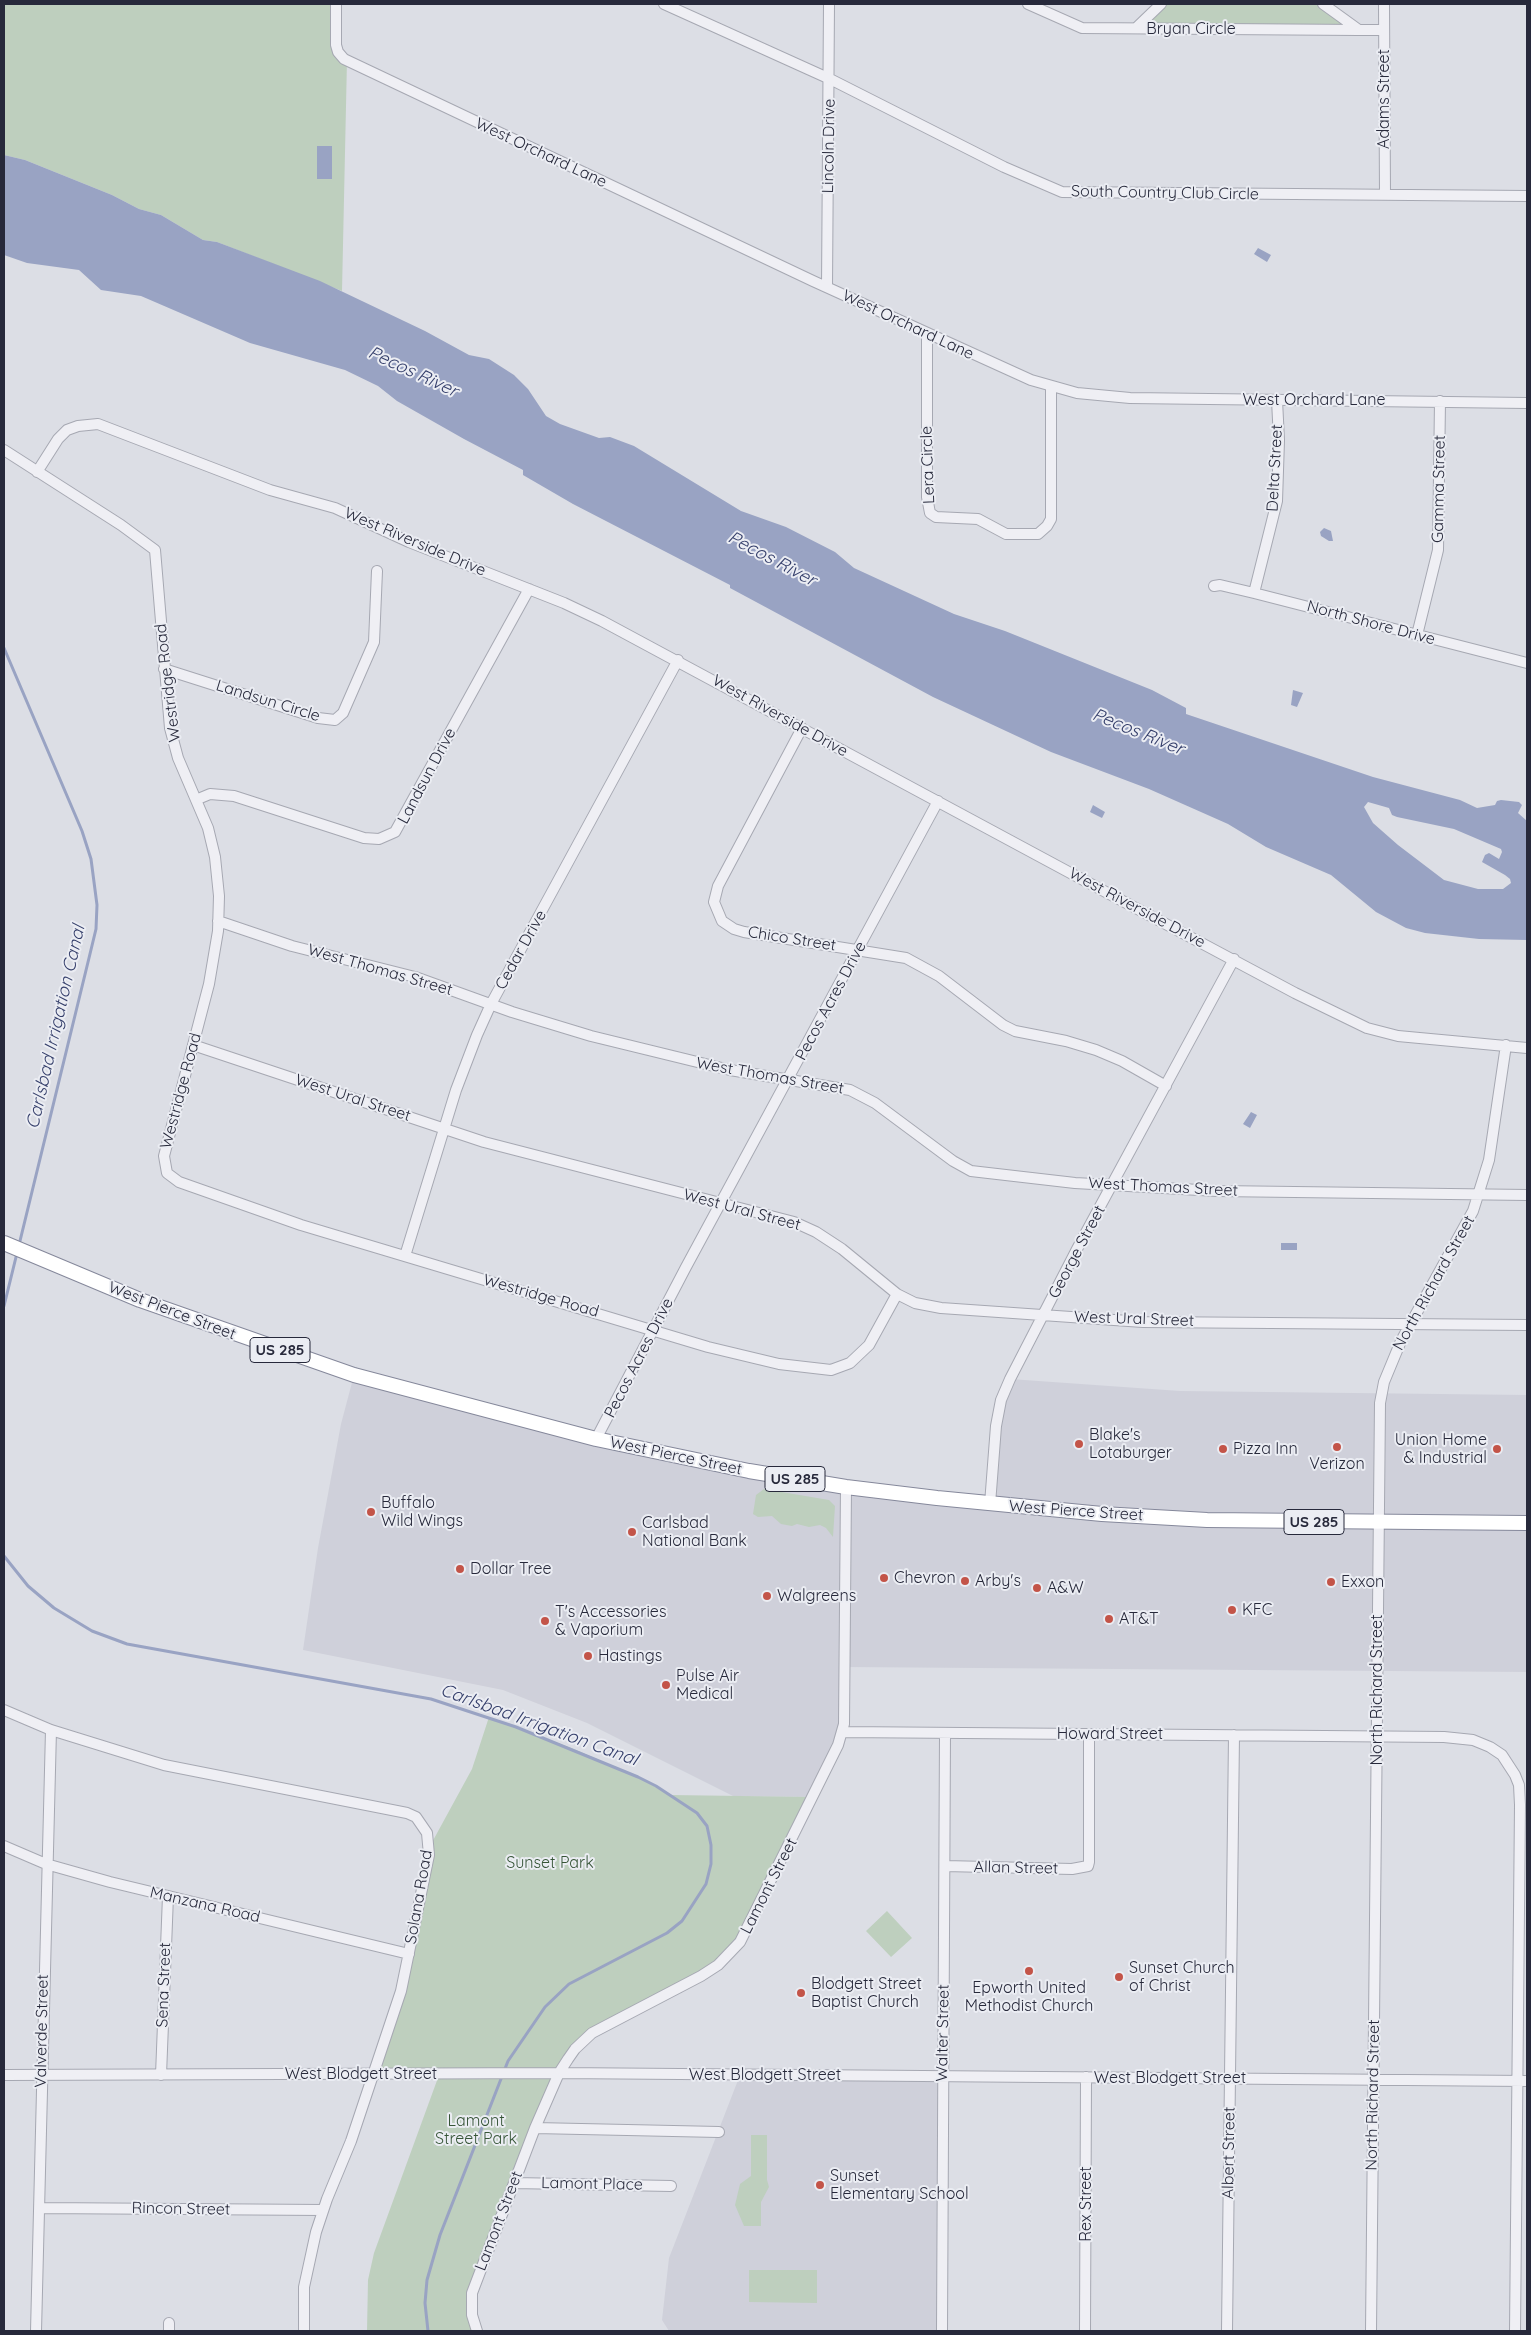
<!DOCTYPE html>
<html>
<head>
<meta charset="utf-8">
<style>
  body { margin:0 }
  #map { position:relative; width:1531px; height:2335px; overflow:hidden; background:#dcdee5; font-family:Quicksand,sans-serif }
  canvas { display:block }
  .frame { position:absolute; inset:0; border:5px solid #27293b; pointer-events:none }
</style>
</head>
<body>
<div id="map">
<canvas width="1531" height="2335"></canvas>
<div class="frame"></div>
</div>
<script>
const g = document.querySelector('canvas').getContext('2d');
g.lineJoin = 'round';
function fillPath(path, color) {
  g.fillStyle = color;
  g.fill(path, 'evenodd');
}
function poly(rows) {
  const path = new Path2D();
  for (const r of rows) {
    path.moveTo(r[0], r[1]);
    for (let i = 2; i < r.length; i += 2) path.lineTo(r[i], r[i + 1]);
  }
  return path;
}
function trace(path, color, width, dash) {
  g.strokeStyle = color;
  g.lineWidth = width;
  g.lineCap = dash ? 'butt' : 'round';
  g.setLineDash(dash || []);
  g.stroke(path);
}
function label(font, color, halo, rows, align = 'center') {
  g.font = font + ' Quicksand,sans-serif';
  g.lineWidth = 4;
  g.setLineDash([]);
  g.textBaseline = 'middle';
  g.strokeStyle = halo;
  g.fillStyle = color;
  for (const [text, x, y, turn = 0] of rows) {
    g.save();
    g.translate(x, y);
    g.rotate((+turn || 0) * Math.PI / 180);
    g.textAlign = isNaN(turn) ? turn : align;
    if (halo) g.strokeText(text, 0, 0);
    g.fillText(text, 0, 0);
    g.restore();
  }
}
fillPath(poly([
  [354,1375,596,1439,990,1504,994,1448,1010,1379,1180,1391,1527,1395,1527,1672,844,1667,844,1724,814,1797,733,1796,587,1723,503,1690,303,1650,318,1548,341,1424],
  [740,2075,943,2077,942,2331,669,2331,662,2320,669,2258]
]), '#cfd0da');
fillPath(poly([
  [4,4,336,4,336,45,347,60,342,291,217,242,203,240,161,215,139,209,112,195,25,160,4,155],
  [1161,4,1323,4,1359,30,1136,28],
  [764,1489,829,1500,835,1506,833,1537,826,1528,820,1525,809,1527,797,1524,792,1526,781,1524,772,1516,758,1517,753,1514,756,1495],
  [489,1717,574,1749,638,1777,670,1795,814,1797,749,1927,718,1965,609,2023,568,2059,475,2284,477,2331,367,2331,368,2280,374,2253,439,2075,372,2074,396,2007,430,1846,472,1769],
  [887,1911,912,1938,891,1957,866,1931],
  [751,2135,767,2135,767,2180,769,2187,761,2202,761,2226,744,2226,735,2205,740,2184,751,2176],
  [749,2270,817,2270,817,2303,749,2302]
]), '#becfbe');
fillPath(poly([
  [317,146,332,146,332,179,317,179],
  [4,155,25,160,112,195,139,209,161,215,203,240,217,242,320,281,425,331,469,355,489,359,514,375,528,389,546,416,560,424,599,438,610,437,634,446,741,511,786,527,835,552,854,568,954,614,1005,631,1152,690,1186,708,1186,714,1373,777,1460,800,1477,808,1495,805,1497,801,1501,800,1519,802,1522,805,1518,813,1527,821,1527,940,1479,939,1425,933,1406,928,1376,912,1331,875,1266,847,1228,824,1149,789,1051,752,933,697,730,588,730,585,573,504,523,475,523,470,464,439,397,401,378,386,345,370,250,343,141,296,101,290,79,270,27,263,4,255],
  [1368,802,1389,808,1392,815,1397,817,1454,829,1501,849,1502,852,1499,859,1489,853,1485,855,1482,862,1505,875,1510,879,1511,883,1503,889,1478,889,1444,880,1398,845,1373,823,1364,807],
  [1258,248,1271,255,1267,262,1254,254],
  [1324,528,1331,531,1333,541,1329,541,1321,536,1320,532],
  [1293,690,1303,693,1297,707,1291,705],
  [1093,805,1105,812,1102,818,1090,812],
  [1251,1112,1257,1115,1250,1128,1243,1124],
  [1281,1243,1297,1243,1297,1250,1281,1250]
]), '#99a3c3');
trace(poly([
  [4,648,82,831,91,859,97,905,96,929,89,958,19,1245],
  [4,1306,17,1253],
  [4,1556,28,1586,54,1608,92,1631,127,1644,431,1699,516,1727,638,1777,656,1786,697,1813,707,1826,711,1845,711,1864,706,1884,682,1921,667,1933,569,1984,545,2007,508,2061,440,2235,427,2280,425,2303,428,2331]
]), '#99a3c3', 3);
const minor = poly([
  [336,4,336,45,338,52,344,59,813,281,1031,380,1077,393,1130,398,1527,403],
  [664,4,830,79,1004,167,1062,192,1527,196],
  [1028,4,1082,28,1359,30],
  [1323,4,1359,30,1384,30],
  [1384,4,1385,195],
  [1136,28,1161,4],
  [827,287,829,4],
  [927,333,927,497,930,513,936,517,978,519,1006,534,1038,534,1047,526,1051,519,1051,387],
  [4,450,121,525,155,550,170,728,178,758,208,828,215,857,219,896,218,931,209,984,164,1156,167,1173,179,1182,301,1225,708,1347,779,1364,831,1370,850,1363,869,1345,897,1294],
  [37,472,58,439,67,430,78,426,98,424,270,490,335,508,409,542,564,603,602,621,1102,890,1295,993,1367,1028,1398,1036,1527,1048],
  [1214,586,1220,585,1254,593,1527,663],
  [1254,593,1277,501,1279,440,1277,400],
  [1417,635,1438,550,1440,401],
  [164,669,318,718,335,720,343,713,374,642,377,571],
  [802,728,718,886,714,902,722,921,734,929,744,932,906,958,939,976,1003,1025,1015,1031,1066,1041,1096,1050,1122,1061,1166,1086],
  [198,799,210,794,234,796,364,838,379,839,395,832,529,589],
  [218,921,292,946,415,977,512,1012,591,1036,730,1070,850,1090,875,1103,953,1161,971,1171,1075,1183,1217,1191,1527,1195],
  [193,1045,484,1142,794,1222,816,1232,842,1249,897,1294,915,1303,941,1308,1143,1322,1527,1325],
  [405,1256,456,1090,477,1035,491,1004,678,660],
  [596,1439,686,1267,938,801],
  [990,1504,996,1426,1001,1400,1010,1379,1077,1249,1234,959],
  [4,1710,51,1730,164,1765,407,1813,416,1817,427,1833,429,1855,401,1991,351,2141,327,2199,316,2232,304,2287,304,2331],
  [843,1732,1444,1737,1473,1740,1490,1747,1502,1755,1515,1775,1519,1785,1520,1805,1515,2331],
  [4,1846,46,1864,110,1882,409,1954],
  [945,1866,1072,1869,1088,1866,1089,1862,1089,1734],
  [4,2075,559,2073,1527,2081],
  [161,2075,168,1896],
  [535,2128,719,2132],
  [514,2183,671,2186],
  [40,2208,323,2210],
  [169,2323,169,2331],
  [36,2331,51,1730],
  [477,2331,472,2315,472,2293,535,2128,559,2073,568,2059,575,2049,592,2033,701,1976,718,1965,740,1942,838,1745,844,1724,846,1487],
  [942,2331,945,1734],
  [1085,2331,1086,2077],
  [1227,2331,1234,1735],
  [1371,2331,1380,1403,1384,1382,1401,1341,1473,1211,1489,1160,1506,1045]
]);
const highway = poly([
  [4,1243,140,1300,354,1375,596,1439,749,1471,846,1487,937,1498,1102,1514,1207,1520,1527,1523]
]);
trace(minor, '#a6a8b2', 12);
trace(highway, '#85889b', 16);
trace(minor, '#efeff4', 10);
trace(highway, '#fff', 14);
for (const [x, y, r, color] of [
  [1079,1444,5,"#c35448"],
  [1337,1447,5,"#c35448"],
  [1223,1449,5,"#c35448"],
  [1497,1449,5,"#c35448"],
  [371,1512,5,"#c35448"],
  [632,1532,5,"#c35448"],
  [460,1569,5,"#c35448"],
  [884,1578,5,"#c35448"],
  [965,1581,5,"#c35448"],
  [1331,1582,5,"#c35448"],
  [1037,1588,5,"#c35448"],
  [767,1596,5,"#c35448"],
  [1232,1610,5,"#c35448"],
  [1109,1619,5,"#c35448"],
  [545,1621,5,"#c35448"],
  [588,1656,5,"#c35448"],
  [666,1685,5,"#c35448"],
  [1029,1971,5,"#c35448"],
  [1119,1977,5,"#c35448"],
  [801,1993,5,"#c35448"],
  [820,2185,5,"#c35448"]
]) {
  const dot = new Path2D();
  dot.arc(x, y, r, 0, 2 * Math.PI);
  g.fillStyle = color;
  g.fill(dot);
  trace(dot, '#ebedf3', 2);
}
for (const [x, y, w] of [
  [280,1350,60],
  [795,1479,60],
  [1314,1522,60]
]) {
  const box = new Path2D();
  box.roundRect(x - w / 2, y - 12.5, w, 25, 4);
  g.fillStyle = '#ebedf3';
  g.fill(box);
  trace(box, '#27293b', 1);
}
label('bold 15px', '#27293b', null, [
  ["US 285",280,1350],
  ["US 285",795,1479],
  ["US 285",1314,1522]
]);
label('16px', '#27293b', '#ebedf3', [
  ["Bryan Circle",1191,29],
  ["Adams Street",1384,99,-90],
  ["Lincoln Drive",829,146,-89],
  ["West Orchard Lane",541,153,25],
  ["South Country Club Circle",1165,193,1],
  ["West Orchard Lane",908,325,25],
  ["West Orchard Lane",1314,400],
  ["Lera Circle",928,465,-92],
  ["Delta Street",1275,468,-87],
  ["Gamma Street",1439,489,-89],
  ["West Riverside Drive",415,542,23],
  ["North Shore Drive",1371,623,15],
  ["Westridge Road",168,683,-97],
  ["Landsun Circle",268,701,17],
  ["West Riverside Drive",780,716,29],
  ["Landsun Drive",427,776,-62],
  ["West Riverside Drive",1137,908,28],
  ["Chico Street",792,939,9],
  ["Cedar Drive",521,950,-61],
  ["West Thomas Street",380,970,16],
  ["Pecos Acres Drive",831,1001,-62],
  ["West Thomas Street",770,1076,10],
  ["Westridge Road",181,1091,-75],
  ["West Ural Street",353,1098,18],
  ["West Thomas Street",1163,1187,3],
  ["West Ural Street",742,1210,15],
  ["George Street",1077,1252,-62],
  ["North Richard Street",1434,1283,-61],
  ["Westridge Road",541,1296,16],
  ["West Pierce Street",172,1311,21],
  ["West Ural Street",1134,1319,2],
  ["Pecos Acres Drive",639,1358,-63],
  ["West Pierce Street",676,1456,12],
  ["West Pierce Street",1076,1511,4],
  ["North Richard Street",1377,1690,-90],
  ["Howard Street",1110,1734],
  ["Allan Street",1016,1868,1],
  ["Lamont Street",769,1886,-63],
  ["Solana Road",419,1897,-80],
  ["Manzana Road",205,1905,13],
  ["Sena Street",164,1985,-88],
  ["Valverde Street",42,2031,-89],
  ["Walter Street",943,2033,-89],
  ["West Blodgett Street",361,2074],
  ["West Blodgett Street",765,2075],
  ["West Blodgett Street",1170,2078],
  ["North Richard Street",1373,2095,-89],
  ["Albert Street",1229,2153,-89],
  ["Lamont Place",592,2184,1],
  ["Rex Street",1086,2204,-90],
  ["Rincon Street",181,2209,1],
  ["Lamont Street",499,2221,-69]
]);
label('16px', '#27293b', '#ebedf3', [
  ["Blake's",1089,1435],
  ["Lotaburger",1089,1453],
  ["Union Home",1487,1440,"right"],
  ["& Industrial",1487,1458,"right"],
  ["Pizza Inn",1233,1449],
  ["Verizon",1337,1464,"center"],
  ["Buffalo",381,1503],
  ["Wild Wings",381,1521],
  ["Carlsbad",642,1523],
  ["National Bank",642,1541],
  ["Dollar Tree",470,1569],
  ["Chevron",894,1578],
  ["Arby's",975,1581],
  ["Exxon",1341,1582],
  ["A&W",1047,1588],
  ["Walgreens",777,1596],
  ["KFC",1242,1610],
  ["T's Accessories",555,1612],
  ["& Vaporium",555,1630],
  ["AT&T",1119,1619],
  ["Hastings",598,1656],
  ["Pulse Air",676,1676],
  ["Medical",676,1694],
  ["Sunset Church",1129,1968],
  ["of Christ",1129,1986],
  ["Blodgett Street",811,1984],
  ["Baptist Church",811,2002],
  ["Epworth United",1029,1988,"center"],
  ["Methodist Church",1029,2006,"center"],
  ["Sunset",830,2176],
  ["Elementary School",830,2194]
], 'left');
label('16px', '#365537', '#ebedf3', [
  ["Sunset Park",550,1863],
  ["Lamont",476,2121],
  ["Street Park",476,2139]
]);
label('italic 18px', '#353f6b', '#ebedf3', [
  ["Pecos River",413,372,25],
  ["Pecos River",772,559,28],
  ["Pecos River",1138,732,22],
  ["Carlsbad Irrigation Canal",56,1027,-77],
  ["Carlsbad Irrigation Canal",539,1725,20]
]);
</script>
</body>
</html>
